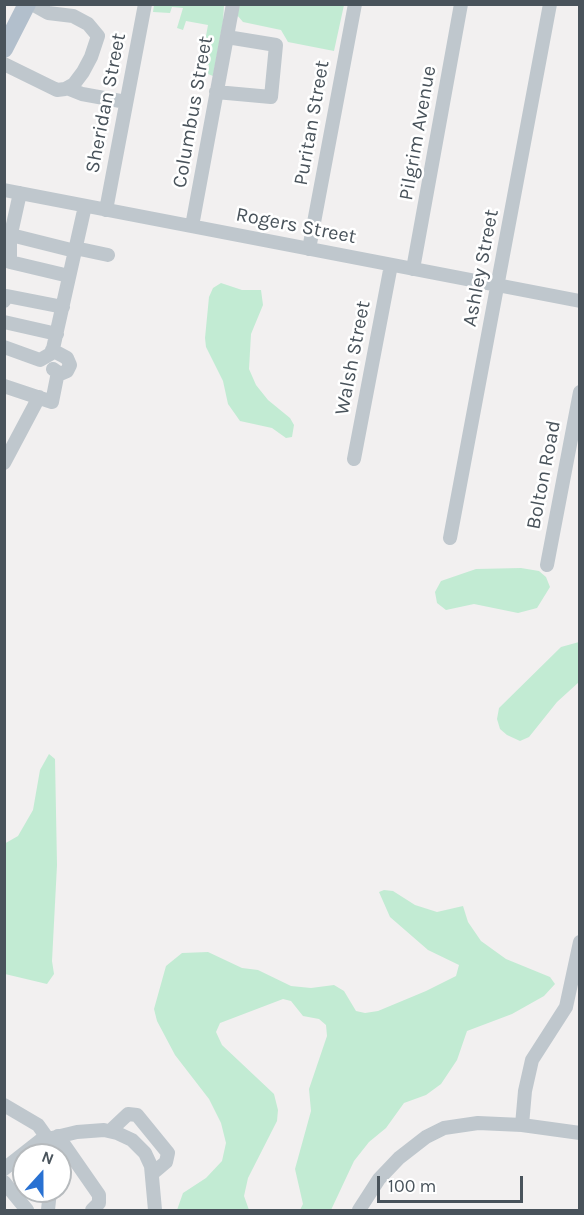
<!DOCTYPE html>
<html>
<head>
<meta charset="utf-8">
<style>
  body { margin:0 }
  #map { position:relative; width:584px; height:1215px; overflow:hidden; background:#f2f0f0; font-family:Karla,sans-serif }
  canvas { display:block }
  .frame { position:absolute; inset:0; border:6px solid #49535b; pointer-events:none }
  .north { position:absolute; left:12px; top:1143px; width:60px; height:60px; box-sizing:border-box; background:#fff; border:2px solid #b6babd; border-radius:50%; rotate:21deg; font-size:16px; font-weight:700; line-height:24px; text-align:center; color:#49535b }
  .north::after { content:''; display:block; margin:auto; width:21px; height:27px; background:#2971d2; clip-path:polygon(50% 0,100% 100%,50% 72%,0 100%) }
  .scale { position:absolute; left:377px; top:1176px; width:146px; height:27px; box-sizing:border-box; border:3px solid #49535b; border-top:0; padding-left:8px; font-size:18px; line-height:21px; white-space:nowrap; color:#49535b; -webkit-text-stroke:4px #fff; paint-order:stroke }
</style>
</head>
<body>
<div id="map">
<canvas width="584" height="1215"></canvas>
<div class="frame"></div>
<div class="north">N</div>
<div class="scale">100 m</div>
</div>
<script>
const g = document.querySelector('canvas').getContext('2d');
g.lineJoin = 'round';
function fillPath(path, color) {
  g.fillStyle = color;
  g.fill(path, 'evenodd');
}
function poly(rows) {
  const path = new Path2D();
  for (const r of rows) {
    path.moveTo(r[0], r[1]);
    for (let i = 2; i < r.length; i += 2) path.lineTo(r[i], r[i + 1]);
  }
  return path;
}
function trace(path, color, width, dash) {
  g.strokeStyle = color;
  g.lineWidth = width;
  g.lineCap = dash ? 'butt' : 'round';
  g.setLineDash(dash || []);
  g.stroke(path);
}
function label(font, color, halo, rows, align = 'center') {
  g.font = font + ' Karla,sans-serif';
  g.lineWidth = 5;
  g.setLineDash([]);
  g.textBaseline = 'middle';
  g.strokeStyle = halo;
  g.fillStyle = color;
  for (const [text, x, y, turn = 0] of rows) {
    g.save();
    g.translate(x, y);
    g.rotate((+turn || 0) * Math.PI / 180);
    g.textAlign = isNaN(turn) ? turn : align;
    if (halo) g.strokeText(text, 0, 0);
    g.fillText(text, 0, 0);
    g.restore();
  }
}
fillPath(poly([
  [154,5,224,5,223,22,213,76,208,74,209,65,201,63,208,25,186,21,183,30,177,28,183,8,172,7,170,13,153,12],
  [239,5,344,5,334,51,288,42,281,30,243,22,237,15],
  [221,283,242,290,261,290,263,305,251,334,249,369,256,385,268,400,290,418,294,425,292,437,286,438,272,428,240,421,228,404,223,381,206,347,205,338,209,297,213,288],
  [521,568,539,571,546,577,550,587,537,608,518,613,474,604,446,610,437,603,435,592,441,581,476,569],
  [579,642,579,682,557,702,529,737,520,741,507,735,500,729,497,719,499,708,561,647],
  [49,754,55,759,57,865,52,961,54,974,47,984,5,974,4,844,18,836,33,810,40,770],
  [384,890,393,891,415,905,437,912,463,906,468,922,481,941,506,959,550,977,555,984,544,996,512,1014,467,1031,457,1060,441,1084,426,1095,404,1103,386,1128,369,1142,354,1161,331,1210,300,1210,303,1204,295,1169,311,1111,309,1089,327,1036,326,1025,319,1019,303,1016,291,1001,283,999,220,1023,216,1032,222,1045,274,1094,278,1110,277,1121,248,1178,244,1196,249,1210,177,1210,183,1193,206,1178,222,1161,226,1143,221,1123,209,1099,175,1055,157,1021,154,1009,166,966,182,953,208,952,242,968,258,970,291,986,311,988,334,985,344,991,356,1011,365,1013,378,1011,426,991,456,976,459,965,428,950,390,917,379,892]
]), '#c2ebd3');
trace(poly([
  [4,64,57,90,65,89,74,84,83,72,91,57,98,36,88,24,73,16,48,13,32,4],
  [67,88,82,94,126,102],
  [216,92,271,97,276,45,227,37],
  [4,190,580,301],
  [20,193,10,238,10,262,69,276],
  [106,210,145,4],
  [192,226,233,4],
  [11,235,75,251],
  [75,248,108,255],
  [309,249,355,4],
  [413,269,461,4],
  [4,301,7,296,63,307],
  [4,322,57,334],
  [4,347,40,360,52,353,85,206],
  [52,350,67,358,70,365,67,371,60,374,53,369],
  [4,386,52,402,58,372],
  [354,459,391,265],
  [4,463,39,397],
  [450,538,550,4],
  [547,565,580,392],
  [4,1105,38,1125,48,1139,52,1155],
  [522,1125,525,1091,532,1060,566,1007,580,942],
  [110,1131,128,1114,137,1115,168,1153,166,1162,153,1173],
  [58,1136,99,1195,99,1203,92,1210],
  [48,1139,77,1132,104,1130,117,1133,132,1140,145,1153,151,1166,155,1210],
  [4,1169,46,1136],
  [4,1182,27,1210],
  [48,1210,50,1191],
  [359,1210,379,1179,399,1158,426,1137,444,1128,478,1123,522,1125,580,1133]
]), '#bfc7cd', 14);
trace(poly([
  [4,49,27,4]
]), '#b2bfcc', 18);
label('20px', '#49535b', '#fff', [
  ["Sheridan Street",106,103,-79],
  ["Columbus Street",193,112,-80],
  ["Puritan Street",312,123,-80],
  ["Pilgrim Avenue",418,133,-80],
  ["Rogers Street",296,226,11],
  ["Ashley Street",481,268,-79],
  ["Walsh Street",353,358,-79],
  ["Bolton Road",544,475,-79]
]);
</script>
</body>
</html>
